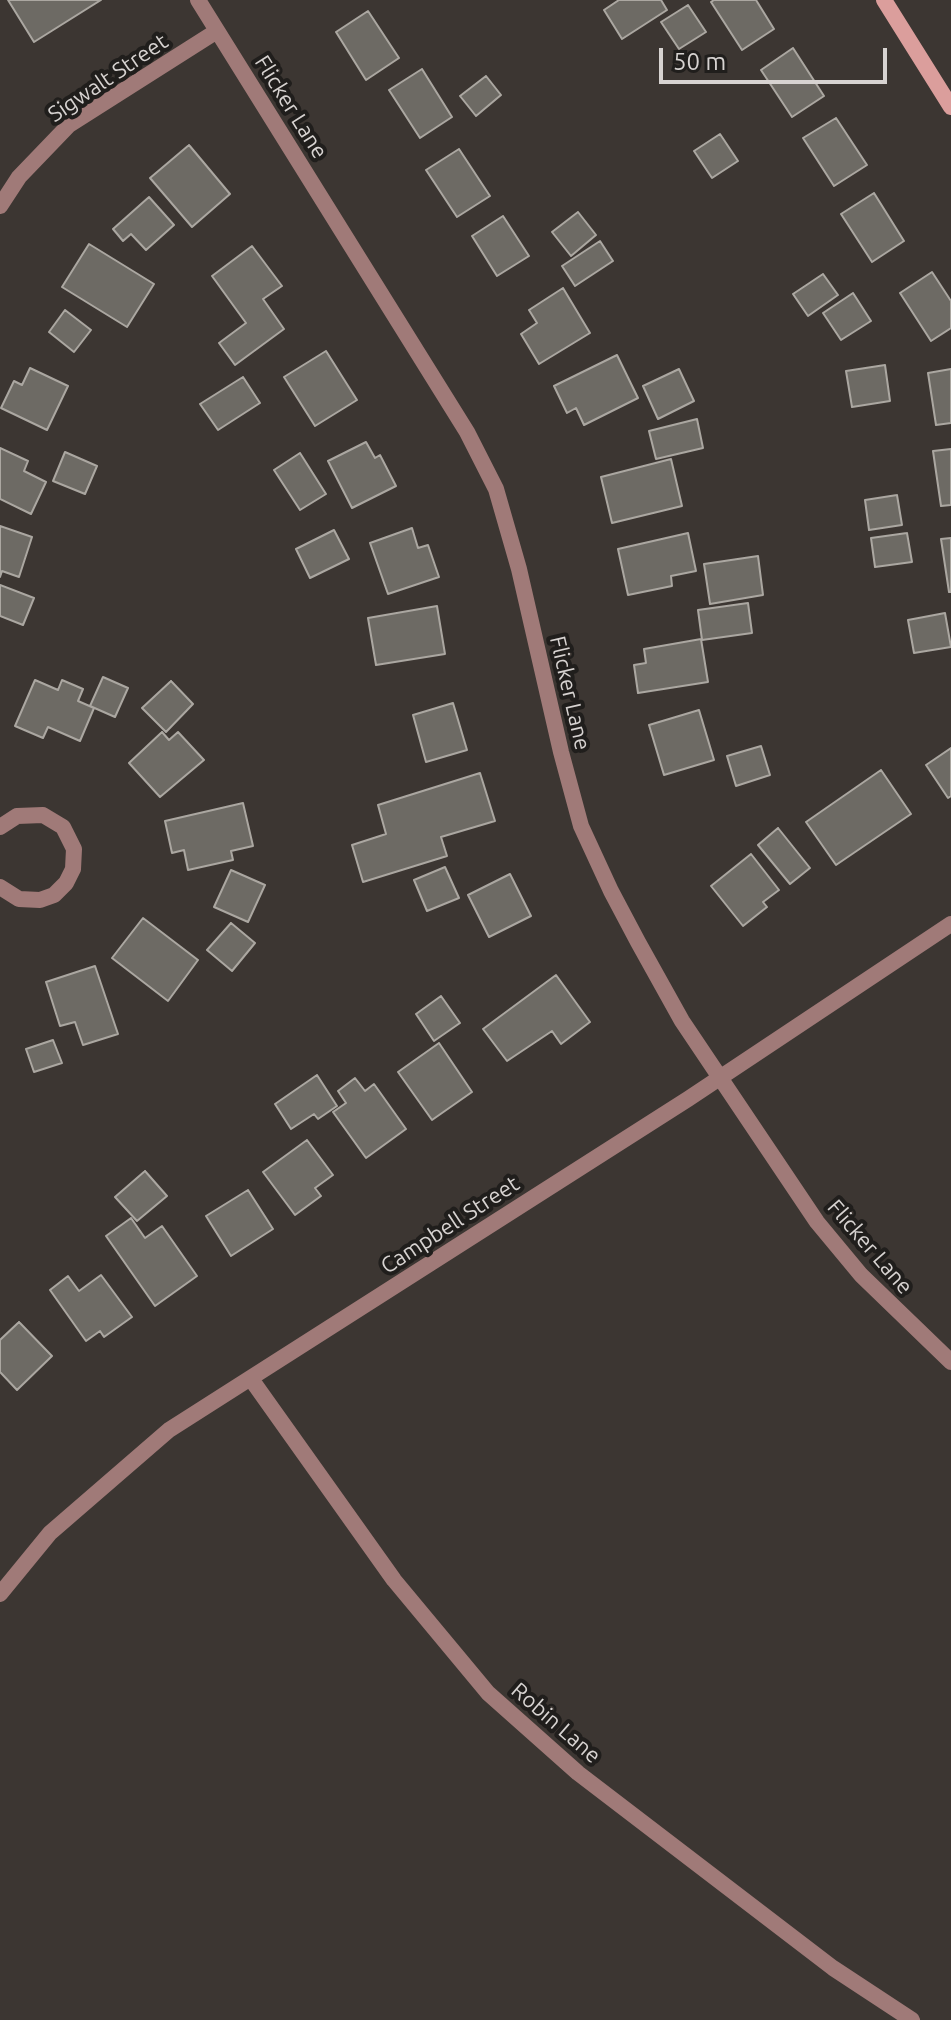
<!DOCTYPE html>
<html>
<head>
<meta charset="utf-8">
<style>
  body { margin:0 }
  #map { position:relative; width:951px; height:2020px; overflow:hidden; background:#3c3632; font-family:Ubuntu,sans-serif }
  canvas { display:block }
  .scale { position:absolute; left:659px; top:48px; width:228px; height:36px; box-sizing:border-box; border:4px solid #d7d3d1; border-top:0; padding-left:10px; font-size:24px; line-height:28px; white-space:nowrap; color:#d7d3d1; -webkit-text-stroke:6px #201e1c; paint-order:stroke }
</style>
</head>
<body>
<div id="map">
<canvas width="951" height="2020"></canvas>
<div class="scale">50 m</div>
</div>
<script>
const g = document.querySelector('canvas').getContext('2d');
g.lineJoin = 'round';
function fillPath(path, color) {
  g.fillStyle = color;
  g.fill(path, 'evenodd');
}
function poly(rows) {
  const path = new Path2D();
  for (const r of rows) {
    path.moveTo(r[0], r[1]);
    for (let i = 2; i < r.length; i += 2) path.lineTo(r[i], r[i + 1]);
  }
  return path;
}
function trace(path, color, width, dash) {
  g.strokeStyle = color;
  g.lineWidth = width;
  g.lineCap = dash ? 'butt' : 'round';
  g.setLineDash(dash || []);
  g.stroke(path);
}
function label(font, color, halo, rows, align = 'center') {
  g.font = font + ' Ubuntu,sans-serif';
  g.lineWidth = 8;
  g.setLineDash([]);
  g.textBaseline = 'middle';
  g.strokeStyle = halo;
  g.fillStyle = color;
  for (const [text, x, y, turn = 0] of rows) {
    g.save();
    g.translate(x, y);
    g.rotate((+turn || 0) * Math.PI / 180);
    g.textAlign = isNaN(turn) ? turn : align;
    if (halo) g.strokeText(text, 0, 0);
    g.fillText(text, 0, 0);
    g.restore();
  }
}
const building = poly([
  [8,0,101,0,34,42,8,0],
  [619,0,661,0,667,10,622,39,604,10,619,0],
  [714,0,756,0,774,29,742,50,711,2,714,0],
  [688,5,706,32,679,49,661,22,688,5],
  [368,11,399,58,366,80,336,32,368,11],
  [793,48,824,96,792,117,761,70,793,48],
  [422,69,452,117,420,138,389,90,422,69],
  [486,76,501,95,476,116,460,96,486,76],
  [836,118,867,165,834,186,803,138,836,118],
  [720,134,738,161,712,178,694,151,720,134],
  [189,145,230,194,192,227,150,178,189,145],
  [459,149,490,196,457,217,426,170,459,149],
  [874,193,904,241,872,262,841,214,874,193],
  [149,197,174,225,146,250,131,234,123,241,113,229,149,197],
  [578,212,596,235,571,256,552,232,578,212],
  [503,216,529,256,497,276,472,236,503,216],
  [600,241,613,261,575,286,562,266,600,241],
  [89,244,154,284,127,327,62,287,89,244],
  [252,246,282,286,263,299,284,329,235,365,219,343,246,323,212,276,252,246],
  [932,272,951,301,951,328,931,341,900,293,932,272],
  [823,274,838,295,808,316,793,294,823,274],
  [563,288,590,333,539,364,521,334,537,323,529,310,563,288],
  [853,293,871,321,841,340,823,313,853,293],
  [65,310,91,330,74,352,49,332,65,310],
  [326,351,357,400,315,426,284,377,326,351],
  [617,355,638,398,584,425,576,408,567,413,554,386,617,355],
  [885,365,890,401,852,407,846,371,885,365],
  [30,368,68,386,47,430,1,408,14,381,22,385,30,368],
  [679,369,694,401,658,419,643,386,679,369],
  [951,369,951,423,936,425,928,373,951,369],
  [243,377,260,403,218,430,200,404,243,377],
  [697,419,703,448,656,459,649,431,697,419],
  [366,442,375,458,380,455,396,486,352,508,328,461,366,442],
  [0,448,28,461,24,471,46,482,31,514,0,499,0,448],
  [951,449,951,505,941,506,933,451,951,449],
  [65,452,97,466,85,494,53,481,65,452],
  [300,453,326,494,300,510,274,470,300,453],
  [671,459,682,506,612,523,601,477,671,459],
  [897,495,902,525,869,530,865,500,897,495],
  [0,526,32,537,19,577,2,571,0,577,0,526],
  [412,528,418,548,428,545,439,577,388,594,370,543,412,528],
  [334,530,349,559,310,578,296,549,334,530],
  [688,533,696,571,671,576,672,586,628,595,618,549,688,533],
  [907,533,912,562,875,567,871,538,907,533],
  [951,538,951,592,949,592,941,539,951,538],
  [758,556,763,595,710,604,704,564,758,556],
  [0,585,34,598,23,625,0,616,0,585],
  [748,603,752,633,702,640,698,610,748,603],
  [437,606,445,654,376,665,368,618,437,606],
  [945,613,951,647,914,653,908,620,945,613],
  [701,639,708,682,638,693,634,665,646,663,644,649,701,639],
  [103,677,128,688,115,717,90,706,103,677],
  [35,680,58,690,62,680,83,689,78,701,94,708,80,741,48,727,43,738,15,726,35,680],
  [171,681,193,704,166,732,142,708,171,681],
  [453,703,467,750,426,762,413,715,453,703],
  [699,710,714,760,664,775,649,725,699,710],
  [162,732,169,740,178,732,204,760,160,797,129,763,162,732],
  [761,746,770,775,736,786,727,756,761,746],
  [951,748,951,796,948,798,926,765,951,748],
  [881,770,911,814,836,865,806,822,881,770],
  [480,773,495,821,441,837,447,856,363,882,352,845,386,834,378,805,480,773],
  [243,803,253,846,231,851,233,860,188,870,184,850,172,853,165,821,243,803],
  [778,828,810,868,790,884,758,845,778,828],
  [751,854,779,890,763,902,767,907,743,926,711,886,751,854],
  [445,867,459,898,427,911,414,880,445,867],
  [231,870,265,885,248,922,214,907,231,870],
  [510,874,531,916,489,937,468,895,510,874],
  [143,918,198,960,168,1001,112,958,143,918],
  [231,923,255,943,232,971,207,950,231,923],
  [95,966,118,1034,83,1045,75,1022,60,1026,46,982,95,966],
  [556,975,590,1022,561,1044,552,1031,507,1061,483,1029,556,975],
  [441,996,460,1023,434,1041,416,1014,441,996],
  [53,1040,62,1063,34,1072,26,1049,53,1040],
  [439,1043,472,1092,432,1120,398,1072,439,1043],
  [317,1075,337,1106,318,1119,314,1114,291,1129,275,1104,317,1075],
  [355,1078,365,1091,374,1084,406,1129,366,1158,333,1112,346,1103,338,1091,355,1078],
  [307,1140,333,1175,315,1188,321,1196,295,1215,263,1172,307,1140],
  [145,1171,167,1196,137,1221,115,1197,145,1171],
  [248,1190,273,1229,231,1256,206,1216,248,1190],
  [131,1218,145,1238,162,1226,197,1276,155,1306,106,1236,131,1218],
  [101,1275,132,1317,104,1337,100,1331,86,1341,50,1290,68,1276,79,1291,101,1275],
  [19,1322,52,1356,17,1390,0,1372,0,1340,19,1322]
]);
fillPath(building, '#6d6a64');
trace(building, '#aba7a1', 2);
trace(poly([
  [198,0,467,432,496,489,519,569,561,752,581,826,611,891,638,942,682,1021,817,1222,861,1275,951,1362],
  [0,206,19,177,69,125,217,31],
  [0,827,17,816,43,815,63,827,74,849,73,869,66,883,54,895,40,900,19,899,0,887],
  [251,1379,394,1580,488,1693,578,1773,833,1968,912,2020],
  [0,1594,50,1533,169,1430,688,1099,951,924]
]), '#a07a78', 16);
trace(poly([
  [884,0,951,107]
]), '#db9e9c', 16);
label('22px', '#d7d3d1', '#201e1c', [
  ["Sigwalt Street",108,78,-34],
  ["Flicker Lane",291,107,58],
  ["Flicker Lane",570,693,77],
  ["Campbell Street",450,1225,-33],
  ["Flicker Lane",870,1247,49],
  ["Robin Lane",556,1723,41]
]);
</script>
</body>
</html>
